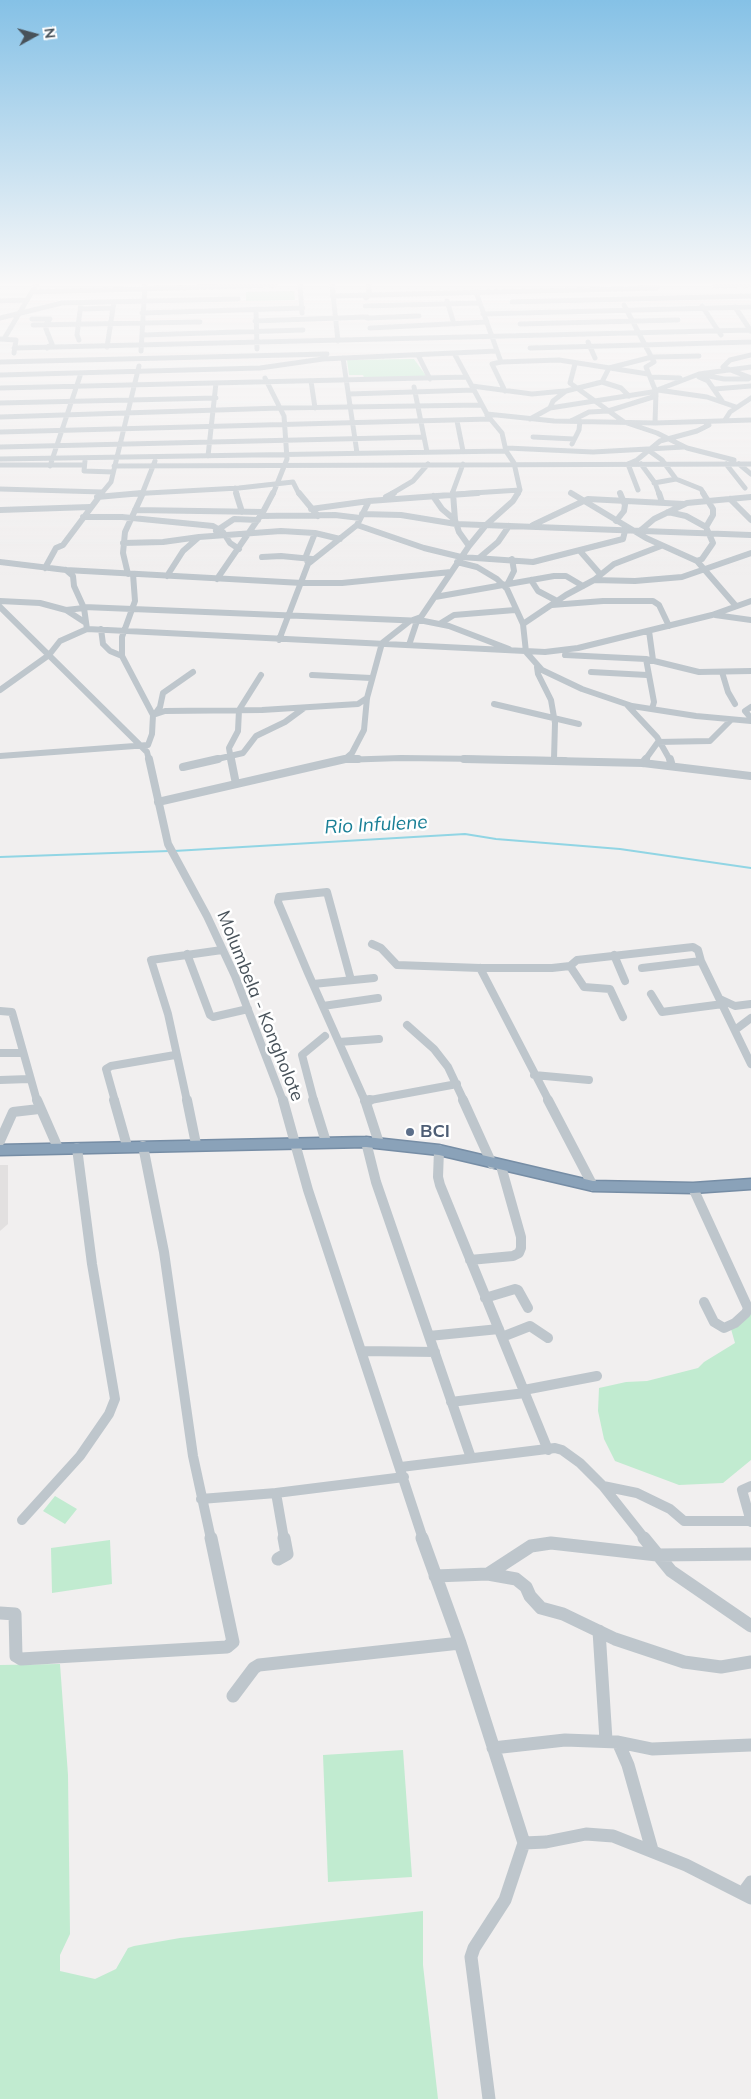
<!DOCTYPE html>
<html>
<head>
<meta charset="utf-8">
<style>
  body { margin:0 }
  #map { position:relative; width:751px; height:2099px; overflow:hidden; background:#f1efef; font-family:Mulish,sans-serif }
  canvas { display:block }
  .north { position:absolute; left:10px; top:10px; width:50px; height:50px; -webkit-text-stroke:4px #fff; paint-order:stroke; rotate:83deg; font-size:14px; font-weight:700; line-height:20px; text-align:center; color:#48525a }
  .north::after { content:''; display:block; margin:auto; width:18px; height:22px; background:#48525a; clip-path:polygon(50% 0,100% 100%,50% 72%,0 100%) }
</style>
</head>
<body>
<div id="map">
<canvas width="751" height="2099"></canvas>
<div class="north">N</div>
</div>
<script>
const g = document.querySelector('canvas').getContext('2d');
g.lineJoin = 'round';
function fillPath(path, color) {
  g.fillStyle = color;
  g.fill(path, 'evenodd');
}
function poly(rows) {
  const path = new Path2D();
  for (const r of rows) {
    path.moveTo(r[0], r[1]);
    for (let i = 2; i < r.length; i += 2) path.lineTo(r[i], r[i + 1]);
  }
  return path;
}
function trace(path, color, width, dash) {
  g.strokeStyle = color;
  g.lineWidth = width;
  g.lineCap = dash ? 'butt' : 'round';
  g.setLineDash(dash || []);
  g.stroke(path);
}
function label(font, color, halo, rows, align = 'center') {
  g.font = font + ' Mulish,sans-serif';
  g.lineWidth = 5;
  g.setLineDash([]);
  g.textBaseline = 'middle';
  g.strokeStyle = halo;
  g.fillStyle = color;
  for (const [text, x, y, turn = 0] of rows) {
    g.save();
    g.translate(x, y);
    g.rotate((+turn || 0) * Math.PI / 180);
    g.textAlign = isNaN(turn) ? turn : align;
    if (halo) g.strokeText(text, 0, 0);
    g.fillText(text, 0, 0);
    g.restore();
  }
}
fillPath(poly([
  [0,1165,8,1165,8,1224,0,1231]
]), '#e2e0e0');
fillPath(poly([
  [294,291,295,300,246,301,246,292],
  [414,359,427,377,364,378,363,375,349,375,347,360],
  [751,1312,751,1460,723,1483,679,1485,615,1461,604,1439,598,1411,599,1388,626,1382,647,1381,698,1368,704,1362,735,1343,731,1329],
  [55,1496,77,1509,65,1524,43,1511],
  [110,1540,112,1584,52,1593,51,1548],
  [60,1664,68,1775,70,1934,60,1955,60,1971,95,1979,116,1969,128,1948,134,1946,180,1938,423,1911,423,1965,438,2099,0,2099,0,1665],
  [403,1750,412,1877,328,1882,323,1755]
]), '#c1ebd0');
trace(poly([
  [174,851,465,834,496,839,620,849,751,868],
  [0,857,169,851]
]), '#91d5e4', 2);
const highway = poly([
  [366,1137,439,1145,593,1181,693,1183,751,1179,751,1189,693,1193,593,1191,439,1155,366,1147,0,1155,0,1145,366,1137]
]);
trace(highway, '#768da5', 3);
trace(poly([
  [300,285,302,313],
  [332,285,338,341],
  [715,286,749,285],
  [32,292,275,285],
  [476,292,501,362,559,360,648,374],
  [332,296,657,288],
  [366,298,369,295,369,285],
  [0,301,27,300],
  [447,301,454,324],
  [512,302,751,296],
  [624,305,654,362,646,367,656,392,655,423],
  [365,306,479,303],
  [702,306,721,335],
  [735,307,751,331],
  [81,309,112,308],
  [256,309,257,349],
  [142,313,303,308],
  [483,314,751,307],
  [0,318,62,303,238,299],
  [367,318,419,316],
  [32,319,50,319,46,324,46,329,52,344,47,348],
  [255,321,367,317],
  [520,324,678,320],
  [33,325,200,322],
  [370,328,487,322],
  [142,335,303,330],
  [0,339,16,340,14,353],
  [4,339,36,285],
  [79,340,77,335,81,303],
  [588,342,595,358],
  [107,347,114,302],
  [14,348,751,330],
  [530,348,751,342],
  [141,351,145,285],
  [454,353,487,414,554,421,655,423,751,420],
  [418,355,430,379],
  [751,355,730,360,723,367,751,378],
  [343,358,357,453],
  [0,362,327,354],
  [501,362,492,364,505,391],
  [575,364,570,383,624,422,657,433,687,448,734,460],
  [0,375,260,368,323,359,497,351],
  [704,375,724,379,748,379],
  [651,377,680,378],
  [699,377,708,381,722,401],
  [265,378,284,416,287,459,273,494],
  [311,381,315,408],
  [602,382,621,388,629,396],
  [472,386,532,394,564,391],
  [414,387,427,452],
  [1,388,467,377],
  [715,389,751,386],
  [658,390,707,397,736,407],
  [349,394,474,390],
  [0,403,216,398],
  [550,408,553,401,566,391,602,382,609,368,652,357,699,356],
  [487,415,502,433,506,451,514,463,520,490,518,494],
  [0,417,280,408,481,405],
  [530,419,550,408,652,392,699,374,751,367],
  [725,420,730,412,751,398],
  [457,421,463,451],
  [571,421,589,412,608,411,656,396],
  [0,432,490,419],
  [533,437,574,439],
  [572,444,579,430,580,421],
  [0,447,424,437],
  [507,448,593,452,684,447],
  [648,450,662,460,676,479,701,489,704,494],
  [208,456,216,383],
  [0,459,506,451],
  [85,461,84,471,113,472],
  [641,464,655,483,659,494],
  [726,464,745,488],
  [739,464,751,474],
  [0,465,84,465],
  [50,466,81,373],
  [114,466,751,464],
  [654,483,676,479],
  [235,488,237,494],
  [0,489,102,492],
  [638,490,628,464,637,460,660,441,697,431,709,425,706,423],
  [101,494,111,482,139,366],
  [130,494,239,488,293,482,299,494],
  [142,494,155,461],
  [391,494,413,481,428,464],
  [452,494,463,464],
  [457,494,520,490]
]), '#bec6cc', 5);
trace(poly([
  [236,493,242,512],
  [299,493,318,516],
  [453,493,455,520],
  [571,493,646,538,697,561,736,606],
  [659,493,662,502],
  [433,496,442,509,455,520,459,532,469,546],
  [97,497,142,493],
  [386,497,394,493],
  [730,499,751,520],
  [311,509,369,501],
  [0,510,90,507],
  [135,510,263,512],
  [668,512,686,516,706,527],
  [362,514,401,515,456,524,751,535],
  [260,516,335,515,360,518],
  [83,517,122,517,213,526,223,532,230,543,239,549],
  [616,521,624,511,625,505,620,493],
  [357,525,424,548,461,557,533,562,623,539,625,531],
  [533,525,588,499,684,504],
  [641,530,654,519,687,503,751,497],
  [216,531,234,519,258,520],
  [123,543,163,542,199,537],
  [580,551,600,574],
  [262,557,281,556,312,559],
  [479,558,498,542,509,526],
  [307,561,306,556,315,533],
  [697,561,702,559,713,543,706,527,713,515,713,509,703,493],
  [0,562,66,570,302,583,342,583,451,572],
  [457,562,477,567,497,579,507,589,523,624,526,652,542,670,582,689,632,706,696,716,751,721],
  [45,568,56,548,63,545,102,493],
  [66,570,73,576,74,586,84,608,87,629],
  [128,574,123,553,125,532,143,493],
  [167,576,183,551,199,537,281,531,315,533,340,539],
  [217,579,263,512,273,493],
  [531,580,538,591,557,601],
  [594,580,635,581,682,577,751,553],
  [508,583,514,571,512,559],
  [435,597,554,576,566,576,583,586],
  [0,601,40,603,66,610,84,608],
  [552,605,603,601,653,601,659,605,669,626],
  [0,607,147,752,149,760],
  [84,607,424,621,449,626,509,649],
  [66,610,86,623],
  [715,615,751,620],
  [441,623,454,615,515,610],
  [523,624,566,595,594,580,614,564,661,546],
  [101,629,103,644,110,651,122,656],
  [649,631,653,660],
  [279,640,308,564,357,525,369,501,478,493],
  [409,645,417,621],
  [565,655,646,659,699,672,751,671],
  [646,659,654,702,652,709],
  [537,667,538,674,551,700,555,723,554,759],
  [591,672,647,675],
  [722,672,728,692,735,704],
  [312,675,371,678],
  [0,690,49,655,60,641,87,629,545,652,578,648,712,615,751,601],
  [494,704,579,724],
  [628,706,657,737,670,760],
  [751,707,745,711,751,718],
  [155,714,160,707,163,693,193,672],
  [153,715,165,711,262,710,358,704,367,698],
  [0,756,148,745,152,734,153,715,122,656,122,637,135,601,133,574],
  [345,759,352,753,364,730,367,698,382,643,410,621,421,617,469,546,486,525,513,501,518,493],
  [213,760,243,753,256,736,285,722,304,708],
  [231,760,229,748,238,731,239,710,261,675],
  [341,760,401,758,565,760],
  [645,760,658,742,710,741,731,720]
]), '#bec6cc', 6);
trace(poly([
  [149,759,168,844,207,916,235,976,283,1101],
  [231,759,236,784],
  [464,759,643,763,751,776],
  [670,759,672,766],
  [643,763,646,759],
  [183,767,218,759],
  [158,802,345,759,358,759],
  [372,944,381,948,397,965,480,968,552,968,570,966,577,960,693,947,698,950,701,961,751,1064],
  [187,954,210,1015,213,1017,248,1009],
  [614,955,625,981],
  [570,966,584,987,610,989,623,1017],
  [480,968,549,1101],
  [642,968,701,961],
  [351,980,327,892,279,897,278,902,308,973,365,1101],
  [313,984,374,978],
  [651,994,662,1012,723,1004],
  [720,999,735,1006,751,1004],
  [323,1006,378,998],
  [0,1011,12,1012,37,1101],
  [407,1025,434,1049,448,1067,464,1101],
  [735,1030,751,1018],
  [339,1042,379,1039],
  [0,1053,23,1053],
  [534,1075,589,1080],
  [0,1080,29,1079],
  [115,1101,106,1069,111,1066,175,1055],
  [187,1101,168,1014,151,960,222,950],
  [314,1101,302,1055,325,1036],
  [365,1101,457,1084]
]), '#bec6cc', 8);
trace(poly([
  [37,1100,58,1148],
  [114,1100,127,1146],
  [187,1100,196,1144],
  [283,1100,308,1190,423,1539],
  [313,1100,326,1142],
  [365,1100,379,1143],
  [463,1100,492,1164],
  [548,1100,593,1186],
  [365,1101,370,1100],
  [0,1141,13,1112,39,1109],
  [366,1142,376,1182,471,1458],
  [143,1146,164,1252,193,1456,211,1539],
  [439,1150,438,1177,440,1185,548,1450],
  [693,1188,748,1308,746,1313,735,1323,724,1328,714,1322,704,1302],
  [470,1260,513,1256,519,1253,521,1248,521,1237,501,1166],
  [485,1298,515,1289,518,1290,528,1308],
  [429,1336,499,1329],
  [502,1337,530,1326,548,1338],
  [363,1351,435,1352],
  [524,1390,597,1376],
  [451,1402,525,1393],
  [401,1467,555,1448,562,1450,580,1463,603,1486,645,1539],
  [603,1486,637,1493,670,1509,684,1521,751,1521],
  [751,1486,742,1490,751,1522],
  [276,1493,284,1539],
  [201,1499,276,1493,404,1477],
  [22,1520,80,1456,109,1414,115,1399,92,1264,77,1148]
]), '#bec6cc', 10);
trace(poly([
  [422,1538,460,1643,524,1843,546,1842,586,1834,613,1836,686,1865,751,1898],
  [644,1538,671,1571,751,1626],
  [278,1559,287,1554,284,1538],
  [488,1574,531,1546,551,1543,657,1555,751,1554],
  [435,1576,488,1574,516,1579,526,1587,530,1596,541,1608,563,1614,615,1639,684,1662,721,1667,751,1662],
  [0,1613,15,1614,16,1656,21,1659,227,1647,233,1642,211,1538],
  [599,1631,606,1740],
  [233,1696,254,1668,259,1665,460,1643],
  [618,1742,628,1765,652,1850],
  [493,1748,565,1740,618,1742,652,1749,751,1745],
  [743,1893,751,1882],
  [489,2099,471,1957,474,1948,505,1900,524,1843]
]), '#bec6cc', 13);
fillPath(highway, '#8aa2b9');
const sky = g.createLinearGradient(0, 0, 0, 579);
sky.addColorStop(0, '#85c1e6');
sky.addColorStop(0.49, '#f9f8f8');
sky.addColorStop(1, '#f9f8f800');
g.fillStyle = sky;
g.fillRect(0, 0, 751, 579);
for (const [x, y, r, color] of [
  [410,1132,5,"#5c6f8a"]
]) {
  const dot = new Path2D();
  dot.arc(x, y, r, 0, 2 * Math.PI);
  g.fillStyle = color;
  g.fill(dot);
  trace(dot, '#fff', 2);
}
label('18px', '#48525a', '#fff', [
  ["Molumbela - Kongholote",260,1006,68]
]);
label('bold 18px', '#4e5e75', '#fff', [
  ["BCI",420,1132]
], 'left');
label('italic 19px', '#197f96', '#fff', [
  ["Rio Infulene",376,825,-3]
]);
</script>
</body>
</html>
